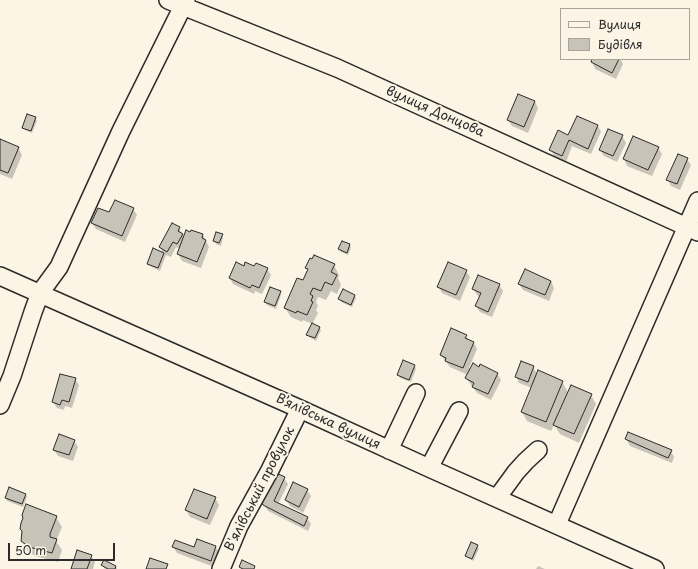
<!DOCTYPE html>
<html>
<head>
<meta charset="utf-8">
<style>
  body { margin:0 }
  #map { position:relative; width:698px; height:569px; overflow:hidden; background:#fcf5e5; font-family:"Playpen Sans",sans-serif }
  canvas { display:block }
  .legend { position:absolute; left:560px; top:8px; width:130px; height:52px; box-sizing:border-box; background:#fcf5e5; border:1px solid #a8a49b; margin:0; padding:5px 7px; list-style:none; font-size:12px; color:#2b2b2b }
  .legend li { display:flex; align-items:center; gap:8px; height:20px }
  .legend b { width:20px; border:1px solid #a8a49b }
  .scale { position:absolute; left:8px; top:543px; width:107px; height:18px; box-sizing:border-box; border:2px solid #2b2b2b; border-top:0; padding-left:5px; font-size:12px; line-height:14px; white-space:nowrap; color:#2b2b2b; -webkit-text-stroke:3px #fcf5e5; paint-order:stroke }
</style>
</head>
<body>
<div id="map">
<canvas width="698" height="569"></canvas>
<ul class="legend">
<li><b style="height:5px;background:#fcf5e5"></b>Вулиця</li>
<li><b style="height:11px;background:#c8c3b7"></b>Будівля</li>
</ul>
<div class="scale">50 m</div>
</div>
<script>
const g = document.querySelector('canvas').getContext('2d');
g.lineJoin = 'round';
function fillPath(path, color) {
  g.fillStyle = color;
  g.fill(path, 'evenodd');
}
function poly(rows) {
  const path = new Path2D();
  for (const r of rows) {
    path.moveTo(r[0], r[1]);
    for (let i = 2; i < r.length; i += 2) path.lineTo(r[i], r[i + 1]);
  }
  return path;
}
function trace(path, color, width, dash) {
  g.strokeStyle = color;
  g.lineWidth = width;
  g.lineCap = dash ? 'butt' : 'round';
  g.setLineDash(dash || []);
  g.stroke(path);
}
function label(font, color, halo, rows, align = 'center') {
  g.font = font + ' "Playpen Sans",sans-serif';
  g.lineWidth = 4;
  g.setLineDash([]);
  g.textBaseline = 'middle';
  g.strokeStyle = halo;
  g.fillStyle = color;
  for (const [text, x, y, turn = 0] of rows) {
    g.save();
    g.translate(x, y);
    g.rotate((+turn || 0) * Math.PI / 180);
    g.textAlign = isNaN(turn) ? turn : align;
    if (halo) g.strokeText(text, 0, 0);
    g.fillText(text, 0, 0);
    g.restore();
  }
}
fillPath(poly([
  [593,59,620,59,623,64,616,79,595,69,592,62],
  [519,95,535,102,538,108,528,133,512,126,508,120],
  [35,118,37,121,32,133,25,130,23,128],
  [598,126,601,132,591,154,572,146,566,162,554,156,551,150,569,136],
  [622,136,626,143,617,162,604,156,600,150],
  [0,140,18,148,22,155,12,179,0,174],
  [658,148,662,154,652,176,627,166,624,159],
  [687,159,691,165,680,190,671,186,668,180],
  [133,209,137,215,125,242,96,229,92,223,110,214],
  [179,228,184,238,203,235,209,247,201,268,182,261,178,254,180,249,176,247,171,257,166,255,160,271,150,266,148,264,163,253,160,247],
  [222,235,223,238,221,246,216,244,214,241],
  [342,242,350,245,351,248,348,255,341,252,339,249],
  [334,265,339,275,338,278,341,285,337,294,331,291,326,300,318,297,316,302,318,306,316,310,318,313,312,324,319,328,321,330,316,341,309,337,307,334,312,324,303,320,302,322,291,317,285,308,304,282,308,271,306,268],
  [255,267,267,269,271,275,262,294,255,291,254,294,233,284,230,278],
  [466,271,470,277,460,301,442,293,439,287],
  [551,281,554,288,549,301,523,290,519,284],
  [499,285,503,291,492,317,480,312,476,306,480,297,477,295,473,289],
  [280,292,281,295,276,309,267,305,265,302],
  [355,296,356,298,352,307,341,302,340,299],
  [466,336,469,341,474,343,477,349,469,368,480,368,497,373,501,380,491,400,477,393,466,378,468,375,450,367,441,355],
  [404,362,415,366,416,369,411,382,400,378,398,375],
  [533,367,537,374,562,382,568,392,591,395,596,404,579,443,560,434,554,425,551,431,527,421,522,412,532,388,519,383,516,377],
  [75,379,79,385,72,408,65,406,64,410,57,408,53,402],
  [626,439,671,451,674,457,672,463,630,446],
  [74,441,78,447,73,461,58,456,54,450],
  [284,478,288,484,278,504,307,518,311,524,308,531,268,511,264,505],
  [307,490,311,496,303,513,290,506,286,500],
  [25,494,27,497,23,507,7,501,6,498],
  [215,498,219,505,210,525,190,517,186,510],
  [56,517,62,527,56,541,62,550,58,562,35,556,28,551,22,541],
  [477,546,479,549,473,561,468,558,466,556],
  [173,547,194,548,216,547,219,553,214,567,177,553],
  [91,556,95,562,93,569,72,569],
  [102,565,116,567,117,569,105,569],
  [538,566,545,569,536,569]
]), '#0003');
const building = poly([
  [592,59,619,59,612,73,591,62,592,59],
  [518,94,535,101,524,127,507,120,518,94],
  [27,114,36,117,31,131,22,128,27,114],
  [577,116,598,125,588,149,569,140,562,156,549,150,558,130,568,135,577,116],
  [608,129,623,135,613,156,599,150,608,129],
  [633,136,659,147,648,170,623,159,633,136],
  [0,139,19,147,8,173,0,170,0,139],
  [678,154,688,158,677,184,666,180,678,154],
  [115,200,134,208,122,236,91,223,98,208,109,212,115,200],
  [172,223,180,227,178,231,183,234,177,244,173,242,167,252,159,247,172,223],
  [186,230,190,232,191,230,203,234,202,238,206,240,197,262,177,254,186,230],
  [216,232,223,234,219,243,213,241,216,232],
  [342,241,350,244,347,253,338,249,342,241],
  [153,248,164,253,158,268,147,264,153,248],
  [314,255,335,264,331,272,337,275,332,285,325,282,321,291,313,288,310,294,313,296,311,301,313,302,307,315,297,311,296,313,284,308,297,278,303,280,308,269,305,268,310,258,312,259,314,255],
  [236,262,244,266,245,262,254,266,256,263,268,268,259,288,252,285,250,288,229,278,236,262],
  [448,262,467,270,456,295,437,287,448,262],
  [525,269,551,281,545,295,518,284,525,269],
  [478,275,500,284,488,312,475,306,481,293,472,289,478,275],
  [270,287,281,291,275,306,264,302,270,287],
  [343,289,355,295,351,305,338,299,343,289],
  [312,323,320,327,315,338,306,335,312,323],
  [451,328,467,335,465,338,474,342,463,368,445,361,446,358,440,355,451,328],
  [403,360,415,365,409,380,397,375,403,360],
  [521,361,534,366,528,382,515,377,521,361],
  [473,363,479,367,480,364,498,373,488,394,472,387,474,383,465,378,473,363],
  [538,370,563,381,546,422,521,412,538,370],
  [60,374,76,378,69,402,62,400,60,405,52,402,60,374],
  [571,385,592,394,574,434,553,425,571,385],
  [628,432,672,450,668,458,625,439,628,432],
  [59,434,75,440,69,455,53,450,59,434],
  [276,473,285,477,274,501,308,517,304,526,263,505,262,503,276,473],
  [293,482,308,489,299,507,285,500,293,482],
  [9,487,26,494,22,504,5,498,9,487],
  [194,489,216,497,207,519,185,510,194,489],
  [26,504,57,516,50,534,50,537,57,539,52,553,29,547,21,541,22,531,20,529,21,523,23,518,22,515,26,504],
  [197,539,216,546,211,561,172,547,175,540,194,547,197,539],
  [471,542,478,545,472,559,465,556,471,542],
  [77,550,92,555,87,569,71,569,77,550],
  [150,558,168,564,166,569,146,569,150,558],
  [104,560,116,566,115,569,108,569,101,565,104,560],
  [242,560,255,566,254,569,243,569,239,567,242,560]
]);
fillPath(building, '#c8c3b7');
trace(building, '#2b2b2b', 1);
const minor = poly([
  [168,0,337,68,698,232],
  [0,276,300,409,429,468,655,569],
  [0,405,12,376,33,312,40,293,59,267,121,131,186,0],
  [389,450,416,393],
  [429,468,459,411],
  [497,498,516,472,526,461,538,450],
  [557,524,698,201],
  [221,569,239,526,270,470,300,409]
]);
trace(minor, '#2b2b2b', 20);
trace(minor, '#fcf5e5', 17);
label('13px', '#2b2b2b', '#fcf5e5', [
  ["вулиця Донцова",435,112,24],
  ["В’ялівська вулиця",328,422,25],
  ["В'ялівський провулок",260,489,-63]
]);
</script>
</body>
</html>
